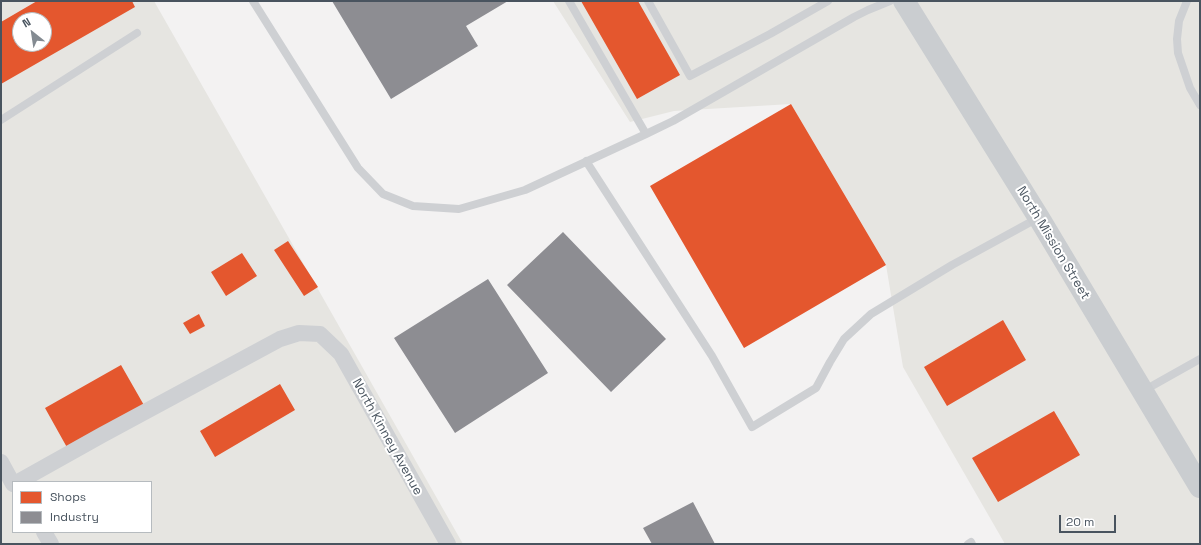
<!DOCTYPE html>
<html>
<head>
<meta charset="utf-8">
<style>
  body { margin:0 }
  #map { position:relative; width:1201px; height:545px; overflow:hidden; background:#f3f2f2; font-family:"Space Grotesk",sans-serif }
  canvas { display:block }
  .frame { position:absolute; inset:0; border:2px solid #49545f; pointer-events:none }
  .legend { position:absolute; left:12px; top:481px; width:140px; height:52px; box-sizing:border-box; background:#fff; border:1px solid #b6bbbf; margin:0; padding:5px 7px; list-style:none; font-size:12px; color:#49545f }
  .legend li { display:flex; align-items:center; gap:8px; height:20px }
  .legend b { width:20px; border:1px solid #b6bbbf }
  .north { position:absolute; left:12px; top:12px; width:40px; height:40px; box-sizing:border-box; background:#fff; border:1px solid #b6bbbf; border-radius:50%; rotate:330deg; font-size:11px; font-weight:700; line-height:16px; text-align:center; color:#49545f }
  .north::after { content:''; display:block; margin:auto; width:14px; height:18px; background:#848b92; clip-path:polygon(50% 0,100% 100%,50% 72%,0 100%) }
  .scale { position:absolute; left:1059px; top:515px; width:57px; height:18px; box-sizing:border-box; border:2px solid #49545f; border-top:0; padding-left:5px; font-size:12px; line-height:14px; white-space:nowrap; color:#49545f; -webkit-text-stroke:3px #fff; paint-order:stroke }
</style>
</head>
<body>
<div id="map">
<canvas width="1201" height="545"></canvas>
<div class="frame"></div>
<ul class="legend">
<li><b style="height:11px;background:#e4572e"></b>Shops</li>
<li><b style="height:11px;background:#8d8d92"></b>Industry</li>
</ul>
<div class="north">N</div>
<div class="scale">20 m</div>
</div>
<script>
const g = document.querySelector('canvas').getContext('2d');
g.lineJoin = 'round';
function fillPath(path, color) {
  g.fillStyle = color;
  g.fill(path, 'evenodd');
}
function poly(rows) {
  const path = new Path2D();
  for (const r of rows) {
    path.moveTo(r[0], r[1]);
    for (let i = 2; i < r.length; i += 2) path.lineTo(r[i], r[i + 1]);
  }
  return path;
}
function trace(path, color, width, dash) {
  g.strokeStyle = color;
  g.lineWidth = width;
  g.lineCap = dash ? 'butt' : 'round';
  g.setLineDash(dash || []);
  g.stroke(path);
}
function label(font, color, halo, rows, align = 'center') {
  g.font = font + ' "Space Grotesk",sans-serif';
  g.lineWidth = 4;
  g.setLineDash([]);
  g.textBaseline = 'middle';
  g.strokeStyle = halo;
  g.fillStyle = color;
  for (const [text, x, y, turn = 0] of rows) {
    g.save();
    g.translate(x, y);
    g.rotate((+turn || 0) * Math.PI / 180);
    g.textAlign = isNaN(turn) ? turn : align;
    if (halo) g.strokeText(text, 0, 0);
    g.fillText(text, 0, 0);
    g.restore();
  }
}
fillPath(poly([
  [1,1,154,1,463,544,1,544],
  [20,20,44,20,44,44,20,44],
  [13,482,151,482,151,532,13,532],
  [553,1,1200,1,1200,544,1005,544,903,367,886,265,791,104,674,111,630,122]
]), '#e6e5e1');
fillPath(poly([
  [37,1,132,1,135,7,1,84,1,22],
  [20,20,44,20,44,44,20,44],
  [581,1,638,1,680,75,637,99],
  [791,104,886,265,744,348,650,186],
  [288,241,318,287,304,296,274,250],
  [242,253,257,276,226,296,211,272],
  [199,314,205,326,190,334,183,323],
  [1003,320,1026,360,947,406,924,367],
  [121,365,145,407,69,451,45,408],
  [280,384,295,410,215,457,200,431],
  [1054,411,1080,455,998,502,972,458]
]), '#e4572e');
fillPath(poly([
  [332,1,508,1,466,26,478,46,391,99],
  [563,232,666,339,611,392,507,285],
  [488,279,548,373,455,433,394,338],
  [693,502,715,544,652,544,643,528]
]), '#8d8d92');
trace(poly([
  [253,1,358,168,383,194,413,206,459,209,525,190,646,134,673,121,854,17,868,10,890,1],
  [569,1,646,134],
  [648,1,690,76,770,34,828,1],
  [1187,1,1179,21,1177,39,1178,53,1190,88,1200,105],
  [1,120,137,33],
  [586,161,712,356,752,427,816,388,830,362,844,339,871,314,952,265,1038,218],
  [1143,391,1200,359],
  [968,544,971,542,972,544]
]), '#ced0d3', 8);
trace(poly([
  [1,462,13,484],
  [18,482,102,435,280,339,299,333,320,334,341,354,448,544],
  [44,532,51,544]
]), '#ced0d3', 16);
trace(poly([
  [904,1,1039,218,1200,487]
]), '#cacdd0', 22);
label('13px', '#49545f', '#fff', [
  ["North Mission Street",1053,243,59],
  ["North Kinney Avenue",387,437,61]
]);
</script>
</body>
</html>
